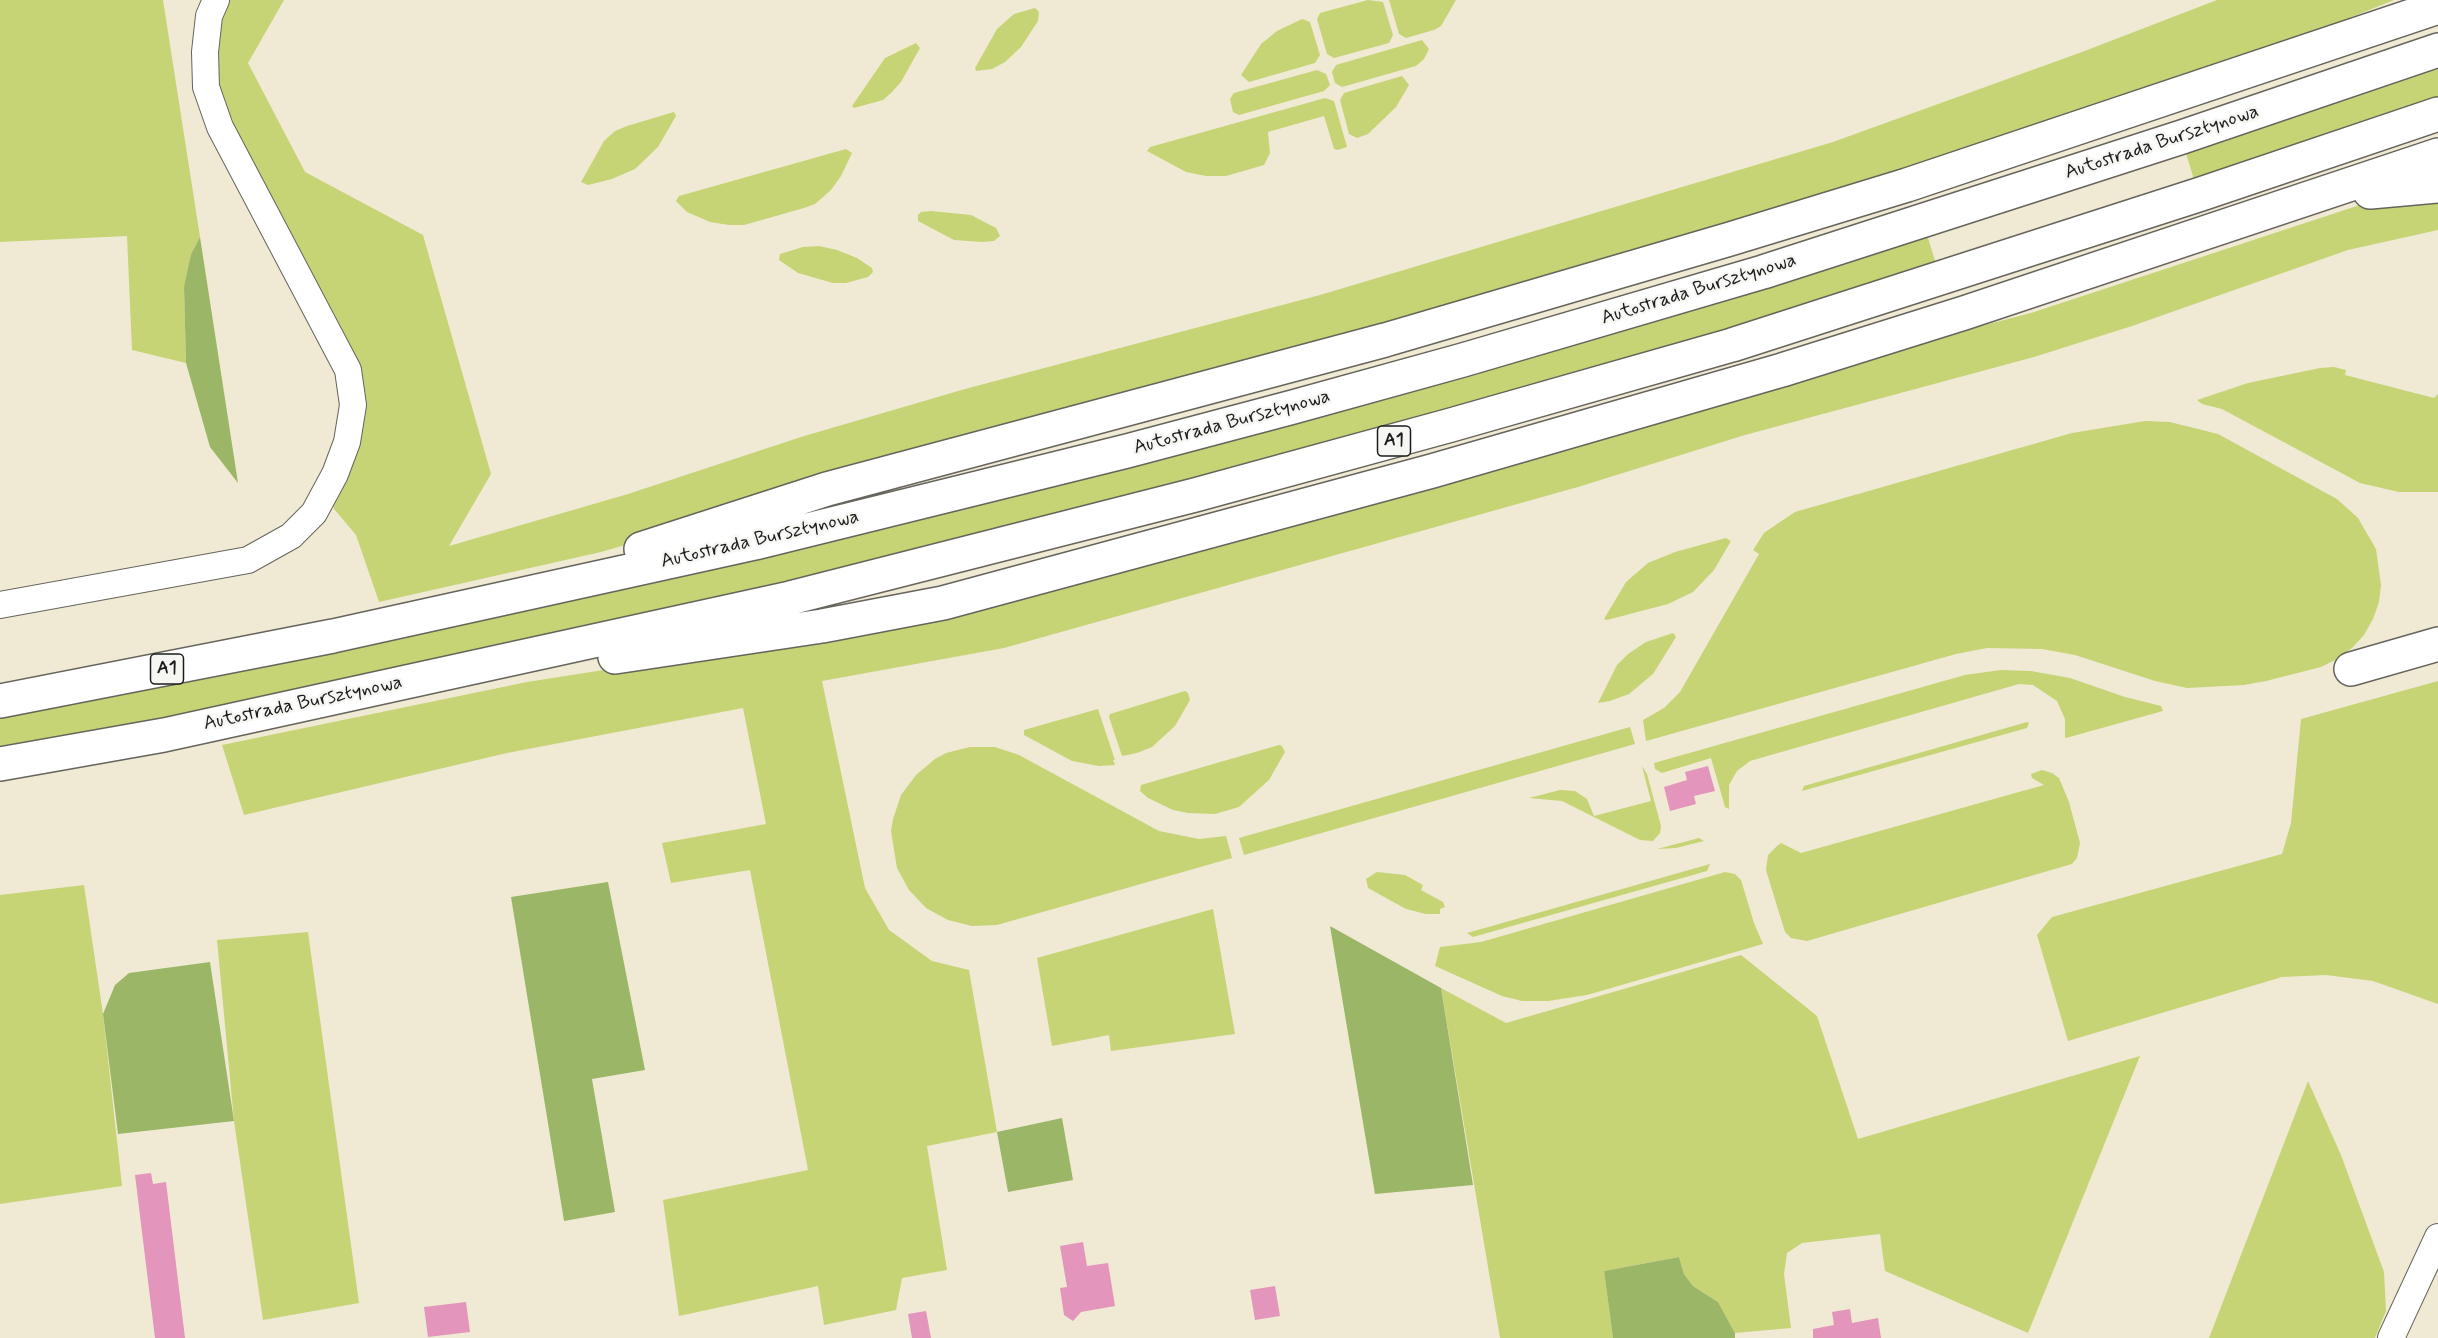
<!DOCTYPE html>
<html>
<head>
<meta charset="utf-8">
<style>
  body { margin:0 }
  canvas { display:block; background:#f0e9d4 }
</style>
</head>
<body>
<canvas width="2438" height="1338"></canvas>
<script>
const g = document.querySelector('canvas').getContext('2d');
g.lineJoin = 'round';
function fillPath(path, color) {
  g.fillStyle = color;
  g.fill(path, 'evenodd');
}
function poly(rows) {
  const path = new Path2D();
  for (const r of rows) {
    path.moveTo(r[0], r[1]);
    for (let i = 2; i < r.length; i += 2) path.lineTo(r[i], r[i + 1]);
  }
  return path;
}
function trace(path, color, width, dash) {
  g.strokeStyle = color;
  g.lineWidth = width;
  g.lineCap = dash ? 'butt' : 'round';
  g.setLineDash(dash || []);
  g.stroke(path);
}
function label(font, color, halo, rows, align = 'center') {
  g.font = font + ' Mynerve,sans-serif';
  g.lineWidth = 5;
  g.setLineDash([]);
  g.textBaseline = 'middle';
  g.strokeStyle = halo;
  g.fillStyle = color;
  for (const [text, x, y, turn = 0] of rows) {
    g.save();
    g.translate(x, y);
    g.rotate((+turn || 0) * Math.PI / 180);
    g.textAlign = isNaN(turn) ? turn : align;
    if (halo) g.strokeText(text, 0, 0);
    g.fillText(text, 0, 0);
    g.restore();
  }
}
fillPath(poly([
  [0,0,163,0,200,237,191,254,184,286,186,363,132,350,127,236,0,242],
  [227,0,284,0,248,63,305,172,423,235,491,474,449,546,628,494,801,437,965,389,1320,295,1833,142,2082,52,2217,0,2394,0,2344,20,2060,115,1894,177,601,552,379,602,356,535,334,509,332,501,348,479,360,439,361,404,217,96,217,33],
  [1368,0,1383,2,1393,35,1389,43,1334,58,1327,54,1317,19,1320,13],
  [1389,0,1456,0,1441,26,1434,30,1406,38,1399,34],
  [1035,8,1039,12,1038,21,1021,47,1005,62,992,69,976,71,975,68,997,29,1014,14],
  [1302,19,1310,22,1320,55,1315,63,1249,82,1241,75,1261,44,1277,31],
  [1422,40,1429,49,1424,59,1416,66,1342,87,1335,83,1332,72,1336,65],
  [916,43,920,48,901,82,892,92,883,100,854,108,852,106,885,58],
  [2438,63,2438,100,2195,183,2185,150],
  [1317,70,1326,74,1330,85,1324,91,1239,115,1233,112,1230,99,1234,93],
  [1402,76,1409,85,1396,107,1368,134,1357,138,1349,134,1340,100,1344,93],
  [1325,98,1334,101,1347,147,1338,150,1334,149,1324,116,1268,132,1270,153,1264,165,1226,176,1206,176,1186,172,1147,151,1150,147],
  [674,112,676,116,658,147,635,169,612,179,588,185,581,182,604,141,615,131,627,126],
  [846,149,852,153,841,176,831,190,815,204,804,208,744,225,729,225,710,222,687,212,676,201,679,196],
  [2438,196,2438,230,2348,250,2132,326,2034,357,1745,435,1578,487,1004,648,822,681,865,888,889,930,932,961,969,970,997,1132,927,1146,947,1270,902,1278,896,1310,824,1325,818,1286,679,1316,663,1200,808,1170,750,870,671,883,662,843,766,824,743,708,507,753,244,815,222,745,527,682,738,649,2031,313,2366,203],
  [931,211,971,215,996,228,1000,236,994,241,982,242,954,240,918,221,918,215,921,212],
  [1927,235,1937,267,1778,316,1402,426,769,589,218,708,0,750,0,715],
  [819,246,837,250,857,258,872,268,873,272,868,277,846,283,833,283,798,273,779,260,780,254,803,247],
  [2334,367,2346,370,2345,375,2434,398,2438,394,2438,492,2399,492,2360,483,2222,409,2202,404,2197,400,2248,383,2320,368],
  [2145,421,2170,422,2218,434,2337,499,2358,518,2376,549,2381,585,2379,602,2373,619,2364,635,2352,648,2337,659,2321,667,2266,681,2244,685,2187,688,2155,681,2075,655,2042,649,1987,648,1956,654,1646,741,1643,720,1664,708,1680,692,1759,554,1753,550,1764,533,1777,524,1795,512,2072,433],
  [1726,538,1731,541,1714,570,1693,592,1668,604,1607,620,1604,619,1626,582,1648,563,1675,552],
  [1673,633,1676,637,1653,674,1629,694,1610,701,1598,703,1617,665,1628,654,1646,642],
  [2001,670,2031,671,2070,678,2125,697,2161,706,2163,711,2066,738,2065,737,2065,719,2057,701,2033,685,2019,684,1750,761,1737,771,1729,785,1729,809,1725,807,1711,758,1662,773,1655,769,1654,763,1965,675],
  [2438,681,2438,1004,2373,981,2326,975,2282,977,2068,1041,2037,935,2052,917,2282,854,2291,823,2301,719],
  [1185,691,1188,693,1190,700,1175,726,1152,747,1137,753,1122,756,1109,717,1110,714],
  [1098,709,1115,760,1113,760,1115,765,1099,766,1072,761,1024,735,1024,730],
  [2027,722,2029,723,2027,728,1802,791,1804,786],
  [1630,727,1635,744,1244,855,1239,838],
  [1279,745,1282,746,1285,752,1269,780,1239,807,1215,814,1188,813,1173,810,1148,798,1140,791,1141,785],
  [970,747,995,747,1019,755,1159,831,1199,839,1226,836,1232,858,997,925,972,926,948,920,926,908,909,890,897,868,891,831,893,819,901,795,916,775,935,759,946,753],
  [1642,766,1647,774,1661,826,1660,833,1653,841,1640,840,1562,801,1529,798,1560,790,1575,791,1587,799,1594,816,1651,801],
  [2042,770,2052,773,2059,778,2069,802,2080,843,2077,858,2072,864,1807,941,1791,938,1785,932,1766,870,1768,855,1777,846,1781,843,1801,853,2044,785,2032,778,2031,774],
  [1699,838,1704,841,1676,848,1657,849],
  [1710,864,1707,871,1473,937,1467,933],
  [1377,872,1405,875,1423,885,1421,890,1443,902,1445,907,1440,909,1440,914,1426,914,1406,909,1368,888,1366,879],
  [1725,872,1735,874,1741,880,1754,923,1763,944,1587,995,1548,1001,1522,1001,1502,996,1435,966,1440,947,1481,942],
  [84,885,103,1014,122,1186,0,1204,0,895],
  [1213,909,1235,1034,1111,1051,1109,1035,1052,1046,1037,958],
  [308,932,359,1303,263,1320,234,1121,217,940],
  [1741,955,1817,1016,1858,1139,2140,1056,2028,1333,1885,1271,1880,1234,1802,1243,1787,1253,1784,1274,1791,1328,1735,1333,1718,1302,1693,1286,1684,1274,1679,1257,1604,1271,1613,1338,1500,1338,1441,988,1506,1023],
  [2308,1081,2341,1155,2384,1272,2386,1311,2375,1338,2209,1338]
]), '#c6d476');
fillPath(poly([
  [200,237,238,483,210,447,186,363,184,286,191,254],
  [608,882,645,1070,592,1079,615,1212,564,1221,511,897],
  [1330,926,1441,988,1473,1185,1375,1194],
  [210,962,234,1121,118,1134,103,1014,115,985,129,973],
  [1062,1118,1073,1180,1008,1192,997,1132],
  [1679,1257,1684,1274,1693,1286,1718,1302,1735,1333,1735,1338,1613,1338,1604,1271]
]), '#9cb667');
fillPath(poly([
  [1708,766,1715,791,1694,796,1696,804,1670,811,1664,787,1687,780,1685,772],
  [151,1173,153,1184,166,1182,185,1338,155,1338,135,1175],
  [1083,1242,1087,1266,1108,1263,1115,1306,1081,1312,1073,1321,1064,1315,1060,1288,1067,1287,1060,1246],
  [1275,1286,1280,1316,1255,1320,1250,1290],
  [466,1302,470,1332,428,1337,424,1307],
  [1850,1309,1852,1323,1878,1318,1881,1338,1813,1338,1813,1329,1834,1325,1832,1312],
  [926,1311,931,1338,912,1338,908,1314]
]), '#e395bc');
const minor = poly([
  [0,605,248,560,291,536,314,513,335,474,347,442,353,405,348,370,220,127,206,87,205,52,209,16,216,0],
  [2391,1338,2438,1237]
]);
const highway = poly([
  [2370,192,2438,186],
  [641,549,827,489,1385,340,1730,239,1907,185,2438,7],
  [615,657,822,626,943,603,1432,471,1782,370,1964,313,2438,155],
  [2351,669,2438,644],
  [0,701,333,636,755,543,1127,451,1293,407,1463,360,1763,272,2182,137,2438,50],
  [0,764,164,735,790,598,1195,495,1451,425,1732,345,2201,194,2438,114]
]);
trace(minor, '#66645c', 28);
trace(highway, '#66645c', 36);
trace(minor, '#fff', 26);
trace(highway, '#fff', 33);
for (const [x, y, w] of [
  [1394,441,33],
  [167,669,33]
]) {
  const box = new Path2D();
  box.roundRect(x - w / 2, y - 15, w, 30, 4.5);
  g.fillStyle = '#f6f6f2';
  g.fill(box);
  trace(box, '#1c1c1c', 1.5);
}
label('bold 18px', '#1c1c1c', null, [
  ["A1",1394,441],
  ["A1",167,669]
]);
label('20px', '#1c1c1c', '#f6f6f2', [
  ["Autostrada Bursztynowa",2162,143,-18],
  ["Autostrada Bursztynowa",1699,290,-17],
  ["Autostrada Bursztynowa",1232,423,-15],
  ["Autostrada Bursztynowa",760,540,-13],
  ["Autostrada Bursztynowa",303,704,-12]
]);
</script>
</body>
</html>
